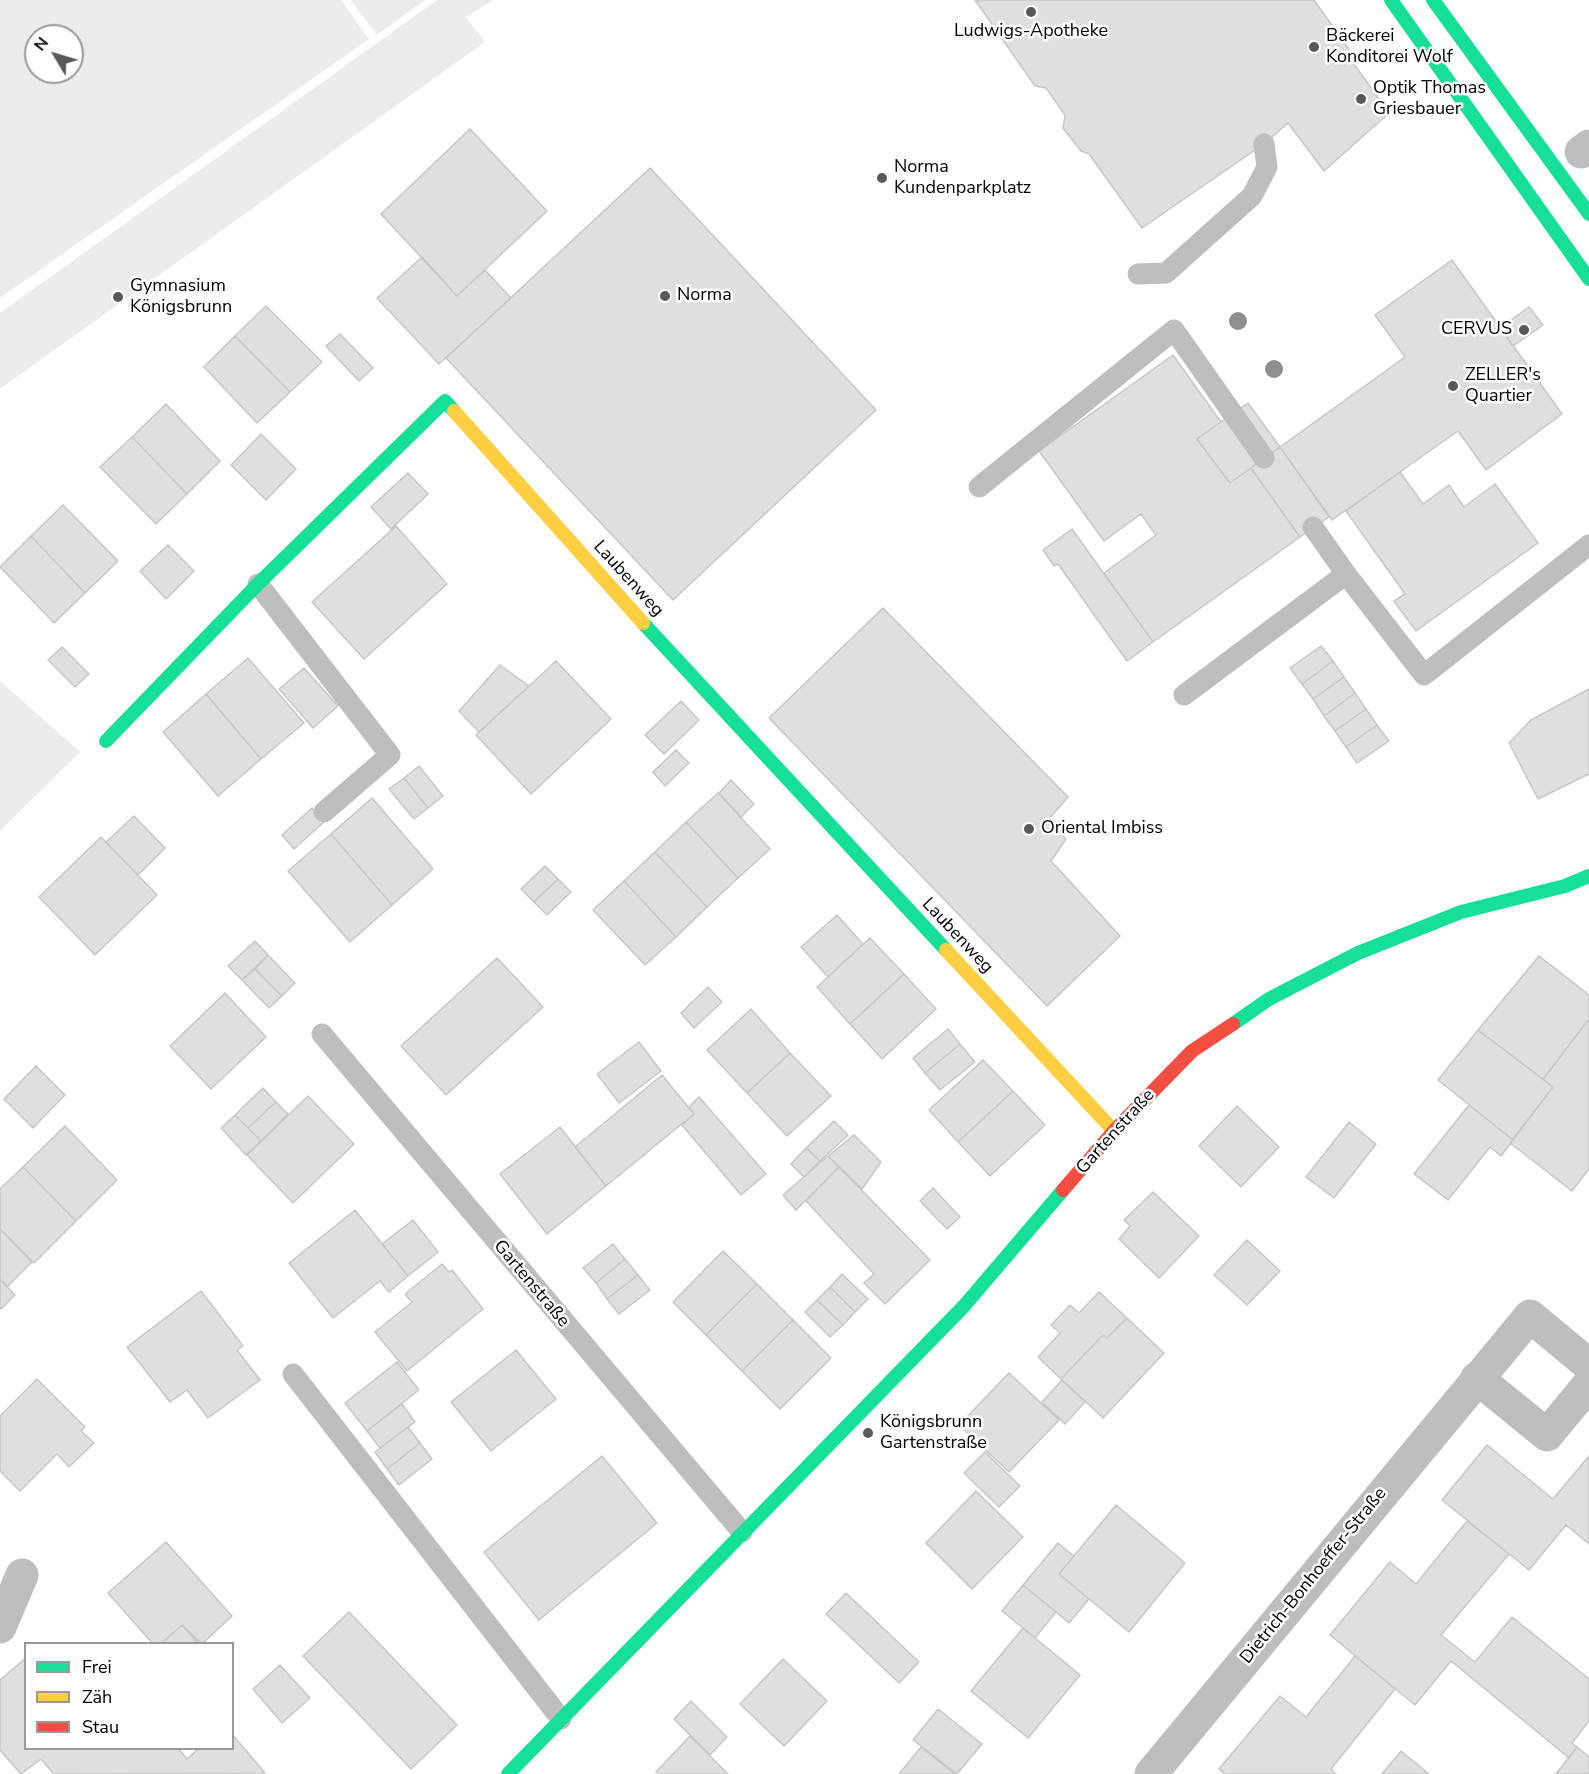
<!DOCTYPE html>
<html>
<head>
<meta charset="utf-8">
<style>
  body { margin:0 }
  #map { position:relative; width:1589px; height:1774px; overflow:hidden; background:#fff; font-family:"Nunito Sans",sans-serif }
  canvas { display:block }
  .legend { position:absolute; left:24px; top:1642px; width:210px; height:108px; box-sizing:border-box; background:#fff; border:2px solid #999; margin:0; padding:8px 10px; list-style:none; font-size:18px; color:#000 }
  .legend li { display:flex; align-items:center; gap:12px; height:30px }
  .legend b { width:30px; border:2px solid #999 }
  .north { position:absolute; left:24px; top:24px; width:60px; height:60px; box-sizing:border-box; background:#fff; border:2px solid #999; border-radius:50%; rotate:308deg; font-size:16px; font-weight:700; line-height:24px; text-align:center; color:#000 }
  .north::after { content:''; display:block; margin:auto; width:21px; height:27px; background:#595959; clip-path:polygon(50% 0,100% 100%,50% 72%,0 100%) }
</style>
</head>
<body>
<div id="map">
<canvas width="1589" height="1774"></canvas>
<ul class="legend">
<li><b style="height:8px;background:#16e098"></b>Frei</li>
<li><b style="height:8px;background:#ffcf43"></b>Zäh</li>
<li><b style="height:8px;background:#f24e42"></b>Stau</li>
</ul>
<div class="north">N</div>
</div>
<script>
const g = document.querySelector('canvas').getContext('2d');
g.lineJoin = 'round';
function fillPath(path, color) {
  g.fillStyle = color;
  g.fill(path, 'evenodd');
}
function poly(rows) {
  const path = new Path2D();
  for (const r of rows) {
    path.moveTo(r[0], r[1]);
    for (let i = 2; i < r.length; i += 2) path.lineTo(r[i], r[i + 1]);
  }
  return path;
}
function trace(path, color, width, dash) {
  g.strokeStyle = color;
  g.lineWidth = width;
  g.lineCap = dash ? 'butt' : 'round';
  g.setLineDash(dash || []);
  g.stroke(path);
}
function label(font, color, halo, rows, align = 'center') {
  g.font = font + ' "Nunito Sans",sans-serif';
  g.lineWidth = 5;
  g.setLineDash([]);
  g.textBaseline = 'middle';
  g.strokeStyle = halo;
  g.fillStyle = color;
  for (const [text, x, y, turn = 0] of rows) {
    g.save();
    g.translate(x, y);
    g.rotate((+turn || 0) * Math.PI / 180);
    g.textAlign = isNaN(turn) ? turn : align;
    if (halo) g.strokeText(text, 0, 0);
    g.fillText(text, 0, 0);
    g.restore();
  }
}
fillPath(poly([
  [0,0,341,0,369,39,0,298],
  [36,36,72,36,72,72,36,72],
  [351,0,425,0,377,35],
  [437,0,493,0,466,17,485,42,0,389,0,313],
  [0,681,80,752,0,831]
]), '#ececec');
const building = poly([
  [975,0,1314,0,1358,62,1354,64,1389,113,1324,171,1288,123,1264,144,1142,228,1089,154,1081,151,1063,128,1065,115,1046,88,1035,86,975,0],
  [470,129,547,211,457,296,381,214,470,129],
  [650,168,876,410,673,600,446,358,650,168],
  [422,257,457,296,485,270,511,298,439,364,377,298,422,257],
  [1452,260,1562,414,1486,470,1458,431,1332,520,1280,447,1405,357,1375,315,1452,260],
  [266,306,322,362,290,392,235,336,266,306],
  [1529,307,1543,325,1513,346,1500,328,1529,307],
  [340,334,373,368,359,381,326,346,340,334],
  [235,336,290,392,257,423,204,367,235,336],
  [1173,355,1221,422,1197,439,1230,483,1251,468,1300,537,1153,642,1104,573,1156,535,1141,514,1104,541,1039,451,1173,355],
  [1248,403,1280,447,1230,483,1197,439,1248,403],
  [166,404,220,461,187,494,132,437,166,404],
  [261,434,296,469,266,500,231,465,261,434],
  [132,437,187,494,156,524,100,467,132,437],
  [1280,447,1329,517,1300,537,1251,468,1280,447],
  [1400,472,1423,504,1449,485,1464,507,1495,484,1538,543,1416,631,1394,601,1405,594,1346,511,1400,472],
  [408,473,428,494,391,529,371,507,408,473],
  [63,505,118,561,85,593,31,536,63,505],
  [396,526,447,584,364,659,312,602,396,526],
  [1072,529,1153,642,1127,661,1058,564,1054,566,1043,550,1072,529],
  [31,536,85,593,54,623,0,567,31,536],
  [168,545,194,571,166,599,140,571,168,545],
  [883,608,1068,797,1048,820,1066,839,1051,861,1120,936,1047,1006,769,718,883,608],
  [1321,646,1333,661,1302,684,1290,668,1321,646],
  [62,647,89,674,75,687,48,660,62,647],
  [248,658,304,723,261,759,206,694,248,658],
  [556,661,611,719,531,794,476,735,556,661],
  [1333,661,1344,677,1313,699,1302,684,1333,661],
  [500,665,529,686,479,732,459,711,500,665],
  [304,668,338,706,313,728,279,689,304,668],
  [1344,677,1355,693,1324,716,1313,699,1344,677],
  [1589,689,1589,774,1538,799,1509,743,1531,720,1589,689],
  [1355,693,1366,709,1335,731,1324,716,1355,693],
  [206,694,261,759,218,796,163,732,206,694],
  [681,701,699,720,664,754,645,735,681,701],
  [1366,709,1377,725,1346,747,1335,731,1366,709],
  [1377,725,1389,741,1357,763,1346,747,1377,725],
  [676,750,689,763,665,786,653,772,676,750],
  [419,766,443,796,428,808,404,778,419,766],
  [404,778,428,808,414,819,389,789,404,778],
  [731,780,754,804,741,817,719,793,731,780],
  [718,793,770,849,738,878,686,822,718,793],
  [372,798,433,869,392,905,331,834,372,798],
  [312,808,324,822,294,849,282,835,312,808],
  [134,816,165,848,138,875,106,842,134,816],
  [686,822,738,878,707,907,655,852,686,822],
  [331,834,392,905,350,942,288,871,331,834],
  [101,837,157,895,95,955,39,897,101,837],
  [655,852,707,907,676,937,624,881,655,852],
  [545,866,558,879,534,902,521,889,545,866],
  [558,879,571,892,547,915,534,902,558,879],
  [624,881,676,937,645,965,593,910,624,881],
  [837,915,863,944,828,977,801,947,837,915],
  [870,938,904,974,850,1024,817,987,870,938],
  [255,941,268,955,242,980,228,966,255,941],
  [268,955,295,983,282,996,255,969,268,955],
  [1539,956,1589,995,1589,1019,1543,1079,1478,1030,1539,956],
  [497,958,543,1007,446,1095,401,1046,497,958],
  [255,969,282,996,269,1008,242,980,255,969],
  [904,974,936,1009,882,1059,850,1024,904,974],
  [708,987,722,1002,694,1028,681,1013,708,987],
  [225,993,266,1037,211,1089,170,1046,225,993],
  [751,1009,790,1053,747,1093,707,1050,751,1009],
  [1589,1019,1589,1169,1572,1191,1510,1143,1553,1087,1543,1079,1589,1019],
  [948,1029,960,1044,925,1073,913,1058,948,1029],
  [1478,1030,1553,1087,1513,1140,1438,1080,1478,1030],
  [639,1042,661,1071,619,1103,597,1074,639,1042],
  [960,1044,975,1062,940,1090,925,1073,960,1044],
  [790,1053,831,1096,787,1136,747,1093,790,1053],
  [983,1060,1013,1091,958,1142,929,1110,983,1060],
  [36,1066,65,1095,33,1128,4,1099,36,1066],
  [662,1075,694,1114,606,1186,575,1147,662,1075],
  [263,1088,276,1102,248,1128,235,1115,263,1088],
  [1013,1091,1045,1125,990,1176,958,1142,1013,1091],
  [308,1096,354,1144,293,1203,247,1155,308,1096],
  [699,1097,766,1174,741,1195,682,1125,694,1114,689,1107,699,1097],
  [276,1102,288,1114,261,1141,248,1128,276,1102],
  [1469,1105,1513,1140,1501,1156,1490,1147,1448,1200,1414,1174,1469,1105],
  [1237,1106,1279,1147,1241,1187,1199,1146,1237,1106],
  [235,1115,261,1141,246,1155,221,1128,235,1115],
  [834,1121,848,1135,820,1161,806,1148,834,1121],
  [1349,1122,1376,1144,1334,1198,1306,1177,1349,1122],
  [65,1126,117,1180,76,1221,23,1167,65,1126],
  [560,1127,606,1186,547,1234,500,1174,560,1127],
  [854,1135,881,1162,862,1189,828,1156,854,1135],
  [806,1148,820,1161,804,1177,791,1164,806,1148],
  [828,1156,839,1167,796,1210,783,1195,828,1156],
  [23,1167,76,1221,34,1263,0,1229,0,1189,23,1167],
  [839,1167,930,1260,885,1304,864,1283,874,1274,806,1201,839,1167],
  [933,1188,960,1217,947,1229,920,1201,933,1188],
  [1153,1192,1199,1236,1159,1278,1119,1239,1130,1226,1124,1220,1153,1192],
  [355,1210,408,1276,389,1292,380,1281,333,1318,289,1263,355,1210],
  [413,1220,438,1252,408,1276,382,1244,413,1220],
  [0,1229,32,1262,7,1287,0,1279,0,1229],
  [1247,1240,1280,1271,1247,1305,1214,1275,1247,1240],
  [613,1244,625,1259,596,1283,583,1268,613,1244],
  [723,1251,757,1284,706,1335,673,1302,723,1251],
  [625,1259,638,1275,607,1299,596,1283,625,1259],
  [442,1264,449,1272,452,1270,483,1309,407,1371,375,1332,412,1302,405,1294,442,1264],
  [842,1274,868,1299,855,1312,830,1287,842,1274],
  [638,1275,650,1290,619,1314,607,1299,638,1275],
  [0,1279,15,1295,1,1309,0,1308,0,1279],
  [757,1284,793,1320,742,1371,706,1335,757,1284],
  [830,1287,855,1312,843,1325,817,1300,830,1287],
  [201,1291,243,1346,237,1350,260,1380,208,1418,187,1390,170,1402,127,1347,201,1291],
  [1099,1292,1127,1318,1107,1338,1103,1335,1061,1379,1038,1357,1060,1333,1051,1325,1070,1305,1079,1313,1099,1292],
  [817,1300,843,1325,830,1337,805,1312,817,1300],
  [1127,1318,1164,1353,1103,1418,1061,1379,1103,1335,1107,1338,1127,1318],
  [793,1320,831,1358,780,1409,742,1371,793,1320],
  [516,1350,556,1399,491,1451,451,1402,516,1350],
  [397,1362,419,1390,367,1431,345,1403,397,1362],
  [1009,1373,1059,1420,1009,1472,959,1425,1009,1373],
  [37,1379,85,1427,81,1431,94,1443,69,1467,57,1454,20,1491,0,1471,0,1416,37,1379],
  [1062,1380,1085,1402,1065,1424,1042,1402,1062,1380],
  [402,1404,415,1422,380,1448,367,1431,402,1404],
  [408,1427,420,1443,387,1469,375,1452,408,1427],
  [420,1443,432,1459,399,1485,387,1469,420,1443],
  [1487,1445,1553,1499,1589,1456,1589,1544,1566,1525,1529,1570,1442,1500,1487,1445],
  [985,1452,1020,1486,999,1507,964,1473,985,1452],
  [602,1456,657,1523,539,1620,484,1552,602,1456],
  [976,1491,1023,1537,972,1589,926,1543,976,1491],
  [1116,1505,1185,1563,1129,1632,1059,1574,1116,1505],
  [1467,1521,1509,1554,1441,1635,1475,1662,1512,1617,1589,1679,1589,1721,1572,1743,1577,1747,1569,1758,1451,1661,1415,1705,1330,1635,1390,1562,1416,1584,1467,1521],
  [166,1542,232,1616,202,1644,182,1625,161,1644,153,1644,108,1593,166,1542],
  [1058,1543,1074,1556,1059,1574,1089,1599,1069,1623,1023,1585,1058,1543],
  [1023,1585,1056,1612,1035,1638,1002,1611,1023,1585],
  [846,1593,919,1662,899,1683,826,1614,846,1593],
  [349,1612,457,1725,411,1769,303,1656,349,1612],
  [182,1625,199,1644,161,1644,182,1625],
  [1023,1628,1080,1675,1028,1738,971,1691,1023,1628],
  [1355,1656,1395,1689,1331,1769,1336,1774,1225,1774,1219,1769,1280,1696,1306,1717,1355,1656],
  [26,1658,26,1748,178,1748,187,1759,199,1748,232,1748,232,1734,265,1773,54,1774,41,1759,21,1774,0,1750,0,1680,26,1658],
  [783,1659,827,1701,784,1746,740,1704,783,1659],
  [280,1665,310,1698,282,1723,253,1689,280,1665],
  [691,1701,727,1737,710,1755,674,1719,691,1701],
  [938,1709,982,1744,957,1774,913,1740,938,1709],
  [690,1736,728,1774,659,1774,656,1772,690,1736],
  [921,1747,955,1774,899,1774,921,1747],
  [1577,1747,1589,1757,1589,1774,1556,1774,1577,1747],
  [1401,1751,1429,1774,1382,1774,1401,1751]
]);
fillPath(building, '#dfdfdf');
trace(building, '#c7c7c7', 1.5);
trace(poly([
  [1138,274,1166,273,1252,196,1267,167,1264,144],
  [979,487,1174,330,1264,458],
  [1346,574,1424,675,1589,545],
  [258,584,390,755,324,812],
  [1184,695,1346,574,1313,527],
  [322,1034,742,1532],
  [293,1374,561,1719]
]), '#bebebe', 21);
trace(poly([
  [1581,152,1589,146],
  [1477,1378,1547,1435,1589,1384],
  [0,1627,22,1575],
  [1151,1774,1530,1316,1589,1365]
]), '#bebebe', 33);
trace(poly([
  [1391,0,1589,279],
  [1433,0,1589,214],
  [643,623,946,950],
  [106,741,258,584,445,401,454,411],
  [1233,1024,1269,999,1358,953,1461,912,1565,886,1589,876],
  [508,1774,964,1306,1063,1190]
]), '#16e098', 14);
trace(poly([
  [454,411,643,623],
  [946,950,1114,1131]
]), '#ffcf43', 14);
trace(poly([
  [1063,1190,1114,1131,1192,1051,1233,1024]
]), '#f24e42', 14);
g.fillStyle = '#8f8f8f';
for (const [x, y] of [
  [1238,321],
  [1274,369]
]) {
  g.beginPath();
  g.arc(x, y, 9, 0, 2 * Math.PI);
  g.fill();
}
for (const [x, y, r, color] of [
  [1031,12,6,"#595959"],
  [1314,47,6,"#595959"],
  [1361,99,6,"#595959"],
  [882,178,6,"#595959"],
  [665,296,6,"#595959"],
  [118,297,6,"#595959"],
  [1524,330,6,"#595959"],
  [1453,386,6,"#595959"],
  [1029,829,6,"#595959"],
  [868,1433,6,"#595959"]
]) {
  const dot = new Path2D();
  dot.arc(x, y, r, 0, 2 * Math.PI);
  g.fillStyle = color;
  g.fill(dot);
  trace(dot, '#fff', 2);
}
label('18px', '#000', '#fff', [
  ["Ludwigs-Apotheke",1031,32,"center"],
  ["Bäckerei",1326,37],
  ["Konditorei Wolf",1326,58],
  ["Optik Thomas",1373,89],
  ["Griesbauer",1373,110],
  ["Norma",894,168],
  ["Kundenparkplatz",894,189],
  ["Gymnasium",130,287],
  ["Königsbrunn",130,308],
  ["Norma",677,296],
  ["CERVUS",1512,330,"right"],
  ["ZELLER's",1465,376],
  ["Quartier",1465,397],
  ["Oriental Imbiss",1041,829],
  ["Königsbrunn",880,1423],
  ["Gartenstraße",880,1444]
], 'left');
label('18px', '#000', '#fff', [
  ["Laubenweg",628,579,48],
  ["Laubenweg",957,936,47],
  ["Gartenstraße",1116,1132,-48],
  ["Gartenstraße",531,1284,50],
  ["Dietrich-Bonhoeffer-Straße",1314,1576,-51]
]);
</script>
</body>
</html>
